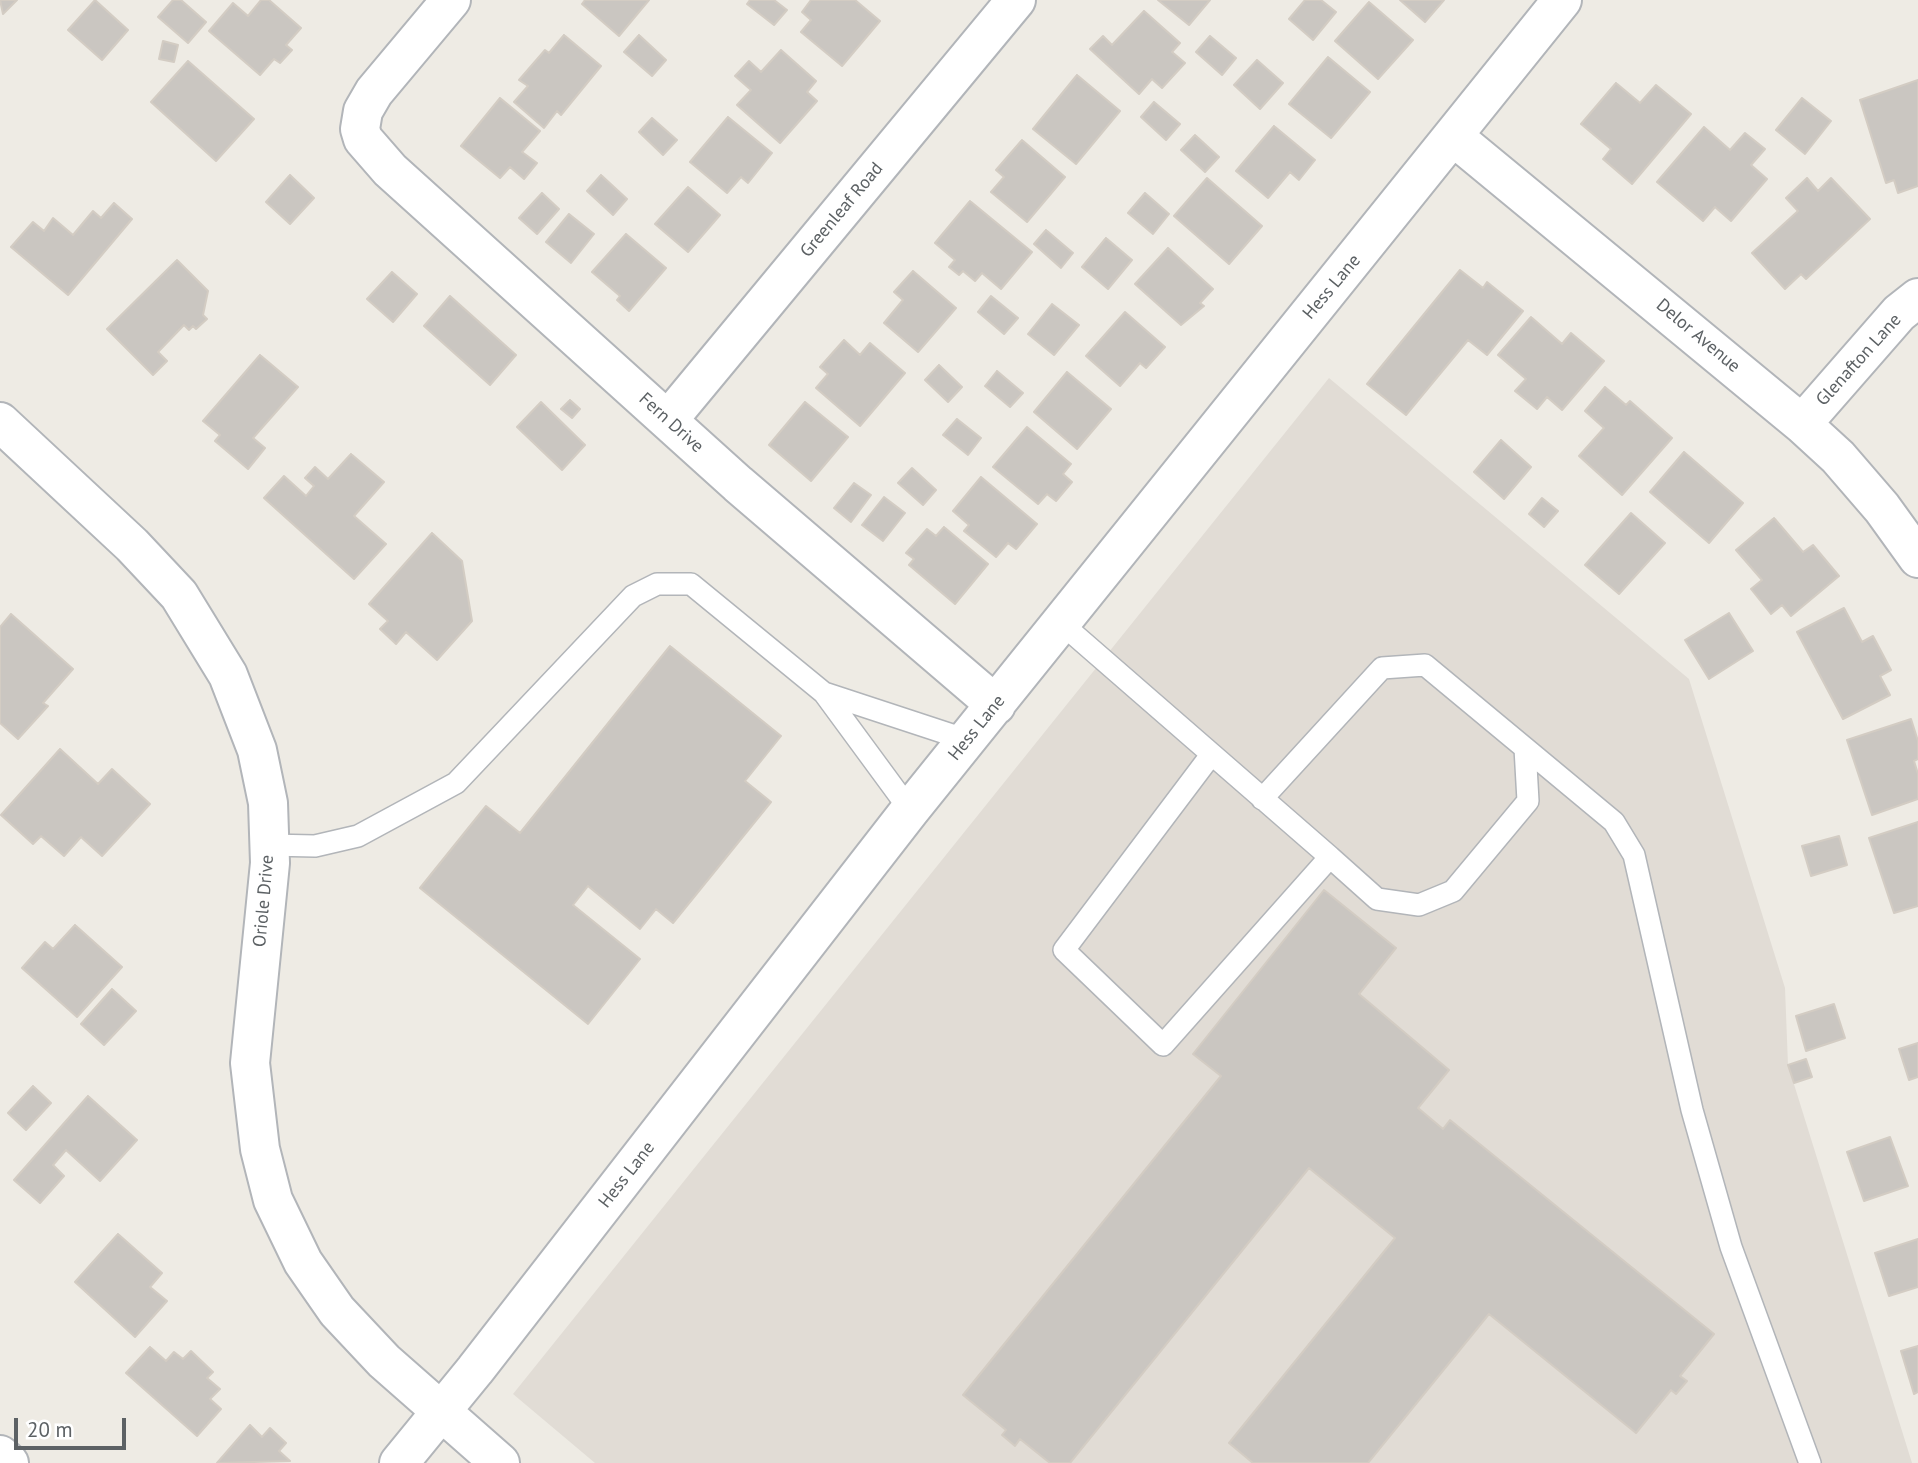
<!DOCTYPE html>
<html>
<head>
<meta charset="utf-8">
<style>
  body { margin:0 }
  #map { position:relative; width:1918px; height:1463px; overflow:hidden; background:#eeebe4; font-family:"PT Sans",sans-serif }
  canvas { display:block }
  .scale { position:absolute; left:14px; top:1418px; width:112px; height:32px; box-sizing:border-box; border:4px solid #5c6164; border-top:0; padding-left:9px; font-size:21px; line-height:24px; white-space:nowrap; color:#5c6164; -webkit-text-stroke:5px #fff; paint-order:stroke }
</style>
</head>
<body>
<div id="map">
<canvas width="1918" height="1463"></canvas>
<div class="scale">20 m</div>
</div>
<script>
const g = document.querySelector('canvas').getContext('2d');
g.lineJoin = 'round';
function fillPath(path, color) {
  g.fillStyle = color;
  g.fill(path, 'evenodd');
}
function poly(rows) {
  const path = new Path2D();
  for (const r of rows) {
    path.moveTo(r[0], r[1]);
    for (let i = 2; i < r.length; i += 2) path.lineTo(r[i], r[i + 1]);
  }
  return path;
}
function trace(path, color, width, dash) {
  g.strokeStyle = color;
  g.lineWidth = width;
  g.lineCap = dash ? 'butt' : 'round';
  g.setLineDash(dash || []);
  g.stroke(path);
}
function label(font, color, halo, rows, align = 'center') {
  g.font = font + ' "PT Sans",sans-serif';
  g.lineWidth = 6;
  g.setLineDash([]);
  g.textBaseline = 'middle';
  g.strokeStyle = halo;
  g.fillStyle = color;
  for (const [text, x, y, turn = 0] of rows) {
    g.save();
    g.translate(x, y);
    g.rotate((+turn || 0) * Math.PI / 180);
    g.textAlign = isNaN(turn) ? turn : align;
    if (halo) g.strokeText(text, 0, 0);
    g.fillText(text, 0, 0);
    g.restore();
  }
}
fillPath(poly([
  [1329,378,1689,679,1785,988,1788,1065,1912,1463,595,1463,513,1394]
]), '#e1dcd5');
const building = poly([
  [0,0,17,0,3,14,0,0],
  [95,0,128,30,102,60,68,30,95,0],
  [173,0,181,0,206,22,188,43,158,17,173,0],
  [261,0,269,0,301,28,286,45,292,50,280,63,274,59,260,75,209,31,233,3,248,16,261,0],
  [585,0,649,0,619,36,582,4,585,0],
  [750,0,774,0,787,10,774,25,747,4,750,0],
  [811,0,855,0,880,21,842,66,801,32,811,20,802,12,811,0],
  [1158,0,1210,0,1189,25,1158,0],
  [1305,0,1321,0,1336,12,1313,40,1289,19,1305,0],
  [1400,0,1444,0,1425,22,1400,0],
  [1369,2,1413,40,1378,79,1335,41,1369,2],
  [1144,11,1180,43,1172,52,1185,63,1162,88,1152,79,1139,94,1090,49,1103,36,1112,45,1144,11],
  [564,35,601,66,561,115,557,111,544,128,514,102,528,86,519,80,545,50,549,53,564,35],
  [639,35,666,60,652,76,624,52,639,35],
  [1210,36,1236,58,1222,75,1196,52,1210,36],
  [163,41,178,45,174,62,159,59,163,41],
  [781,50,816,81,807,92,817,101,780,143,737,105,751,90,735,76,749,61,761,72,781,50],
  [1328,57,1370,92,1331,138,1289,104,1328,57],
  [1257,60,1283,83,1260,109,1234,85,1257,60],
  [188,61,254,119,216,161,151,102,188,61],
  [1077,75,1120,111,1076,164,1033,129,1077,75],
  [1918,80,1918,186,1898,193,1894,180,1886,183,1860,100,1918,80],
  [1616,83,1640,103,1656,85,1691,114,1632,184,1603,159,1611,149,1581,124,1616,83],
  [500,98,540,131,522,152,537,163,524,179,510,167,500,178,461,146,500,98],
  [1802,98,1831,121,1805,154,1776,130,1802,98],
  [1154,102,1180,124,1166,140,1141,117,1154,102],
  [728,117,772,153,748,183,741,177,727,193,690,162,728,117],
  [652,118,677,140,663,155,639,132,652,118],
  [1274,126,1315,160,1299,180,1290,172,1268,198,1236,171,1274,126],
  [1704,127,1730,150,1745,133,1765,149,1751,165,1767,179,1731,221,1715,207,1703,221,1657,182,1704,127],
  [1195,135,1219,157,1205,172,1181,150,1195,135],
  [1022,140,1065,177,1027,222,991,192,1004,177,996,170,1022,140],
  [290,175,314,198,290,224,266,202,290,175],
  [601,175,627,199,613,215,587,191,601,175],
  [1207,178,1262,226,1229,264,1174,216,1207,178],
  [1807,178,1818,191,1831,178,1870,219,1806,279,1801,274,1785,289,1752,253,1798,211,1786,198,1807,178],
  [688,187,720,215,688,252,655,224,688,187],
  [542,193,559,209,537,234,519,218,542,193],
  [1145,193,1169,214,1153,234,1128,213,1145,193],
  [970,201,1032,252,1001,289,982,273,975,281,963,271,959,275,949,267,955,260,935,243,970,201],
  [114,203,132,219,68,295,11,247,33,222,44,231,53,218,73,235,93,211,101,218,114,203],
  [569,214,594,234,571,263,546,242,569,214],
  [1046,230,1073,253,1061,268,1034,244,1046,230],
  [626,234,666,268,629,311,617,300,620,296,592,272,626,234],
  [1106,238,1132,260,1108,289,1082,267,1106,238],
  [1168,248,1213,289,1200,303,1204,306,1181,325,1135,284,1168,248],
  [177,260,208,291,203,315,207,319,196,329,193,326,189,330,184,325,158,352,167,361,153,375,107,329,177,260],
  [1460,270,1483,288,1487,282,1523,311,1487,355,1468,340,1406,415,1367,384,1460,270],
  [913,271,956,308,918,352,884,323,903,300,894,292,913,271],
  [392,272,417,294,393,322,367,299,392,272],
  [450,296,516,355,490,385,424,326,450,296],
  [991,296,1018,318,1004,334,978,312,991,296],
  [1052,304,1079,325,1054,355,1028,334,1052,304],
  [1125,312,1165,347,1146,368,1140,363,1120,386,1086,356,1125,312],
  [1531,317,1562,344,1571,333,1604,361,1562,410,1547,397,1537,409,1515,391,1526,379,1498,355,1531,317],
  [844,340,860,355,870,343,905,373,860,426,816,388,828,374,820,367,844,340],
  [260,355,298,387,253,438,265,448,248,469,215,441,220,435,203,421,260,355],
  [939,365,962,387,948,402,925,380,939,365],
  [997,371,1023,393,1010,407,985,386,997,371],
  [1067,372,1111,409,1077,449,1034,412,1067,372],
  [1605,387,1626,405,1630,401,1672,438,1622,495,1579,456,1604,428,1585,411,1605,387],
  [570,400,580,409,572,418,561,409,570,400],
  [541,402,585,445,562,470,517,427,541,402],
  [805,402,848,437,811,481,769,445,805,402],
  [957,419,981,438,968,455,943,435,957,419],
  [1027,427,1071,464,1063,474,1072,482,1056,501,1047,494,1038,504,993,467,1027,427],
  [1501,440,1531,467,1504,499,1474,472,1501,440],
  [1684,452,1743,503,1709,543,1650,492,1684,452],
  [351,454,384,482,354,516,386,544,354,579,264,498,284,476,306,496,314,486,305,478,315,467,328,479,351,454],
  [912,468,936,490,923,505,898,483,912,468],
  [981,477,1037,524,1016,549,1008,543,996,557,964,531,969,525,953,511,981,477],
  [854,483,871,495,851,522,834,508,854,483],
  [884,497,905,513,883,541,862,525,884,497],
  [1542,498,1558,511,1544,527,1529,514,1542,498],
  [1631,513,1665,543,1619,594,1585,565,1631,513],
  [1774,518,1803,552,1813,545,1839,576,1791,616,1782,605,1771,614,1751,589,1762,580,1736,550,1774,518],
  [944,527,988,564,955,604,909,565,914,559,906,553,927,529,936,536,944,527],
  [432,533,462,561,472,621,437,660,406,632,396,644,380,629,388,621,369,604,432,533],
  [1844,608,1862,642,1873,636,1891,670,1880,676,1890,695,1843,719,1797,632,1844,608],
  [1729,613,1753,651,1709,679,1685,640,1729,613],
  [11,614,73,669,43,703,48,706,18,739,0,723,0,627,11,614],
  [670,646,781,736,745,781,771,802,673,923,656,909,640,929,588,886,573,905,640,959,588,1024,420,888,486,806,520,833,670,646],
  [1911,719,1918,741,1918,759,1914,761,1918,774,1918,799,1872,815,1847,740,1911,719],
  [60,749,98,784,112,769,150,804,102,856,81,837,64,856,41,836,33,844,1,815,60,749],
  [1918,822,1918,906,1894,913,1869,838,1918,822],
  [1839,836,1847,865,1811,876,1802,846,1839,836],
  [1324,890,1396,948,1359,994,1449,1070,1418,1108,1443,1129,1450,1120,1714,1334,1680,1376,1687,1381,1676,1394,1671,1390,1636,1433,1489,1314,1368,1463,1253,1463,1229,1443,1395,1238,1309,1168,1070,1463,1050,1463,1020,1439,1015,1446,1002,1435,1006,1430,963,1395,1221,1076,1193,1054,1324,890],
  [75,925,122,967,77,1017,22,968,45,942,53,949,75,925],
  [112,989,136,1011,104,1045,81,1024,112,989],
  [1834,1004,1845,1038,1806,1051,1796,1016,1834,1004],
  [1918,1043,1918,1077,1909,1080,1899,1049,1918,1043],
  [1806,1059,1812,1077,1794,1083,1788,1065,1806,1059],
  [33,1086,51,1103,26,1130,8,1113,33,1086],
  [88,1096,137,1140,100,1181,66,1150,53,1165,64,1176,40,1203,14,1180,88,1096],
  [1890,1137,1908,1186,1864,1201,1847,1152,1890,1137],
  [118,1234,162,1273,150,1287,167,1301,135,1337,75,1282,118,1234],
  [1918,1239,1918,1287,1889,1296,1875,1253,1918,1239],
  [1918,1346,1918,1392,1914,1394,1901,1351,1918,1346],
  [150,1347,166,1361,174,1352,183,1359,191,1351,213,1372,207,1378,220,1389,210,1399,221,1409,197,1436,126,1373,150,1347],
  [250,1425,262,1437,270,1428,286,1443,279,1451,290,1461,217,1463,250,1425]
]);
fillPath(building, '#cac6c1');
trace(building, '#d3ccc3', 2);
const service = poly([
  [1061,623,1330,857,1163,1045,1064,950,1211,755],
  [824,693,967,740],
  [1525,748,1614,822,1634,855,1692,1110,1731,1247,1810,1463],
  [1262,799,1382,668,1425,665,1525,748,1528,801,1453,891,1419,905,1377,899,1330,857],
  [269,845,315,846,358,836,456,783,633,596,657,584,691,584,824,693,910,810]
]);
const minor = poly([
  [451,0,374,92,363,111,360,129,363,139,390,170,738,484,996,705],
  [1454,137,1802,424,1838,457,1882,508,1918,558],
  [668,420,1016,0],
  [0,422,132,545,179,595,228,675,257,750,268,803,270,863,250,1063,260,1149,273,1200,303,1262,337,1311,384,1361,500,1463],
  [1802,424,1899,313,1918,298],
  [0,1455,9,1463],
  [399,1463,475,1370,910,810,1562,0]
]);
trace(service, '#b2b5b9', 24);
trace(minor, '#b2b5b9', 42);
trace(service, '#fff', 21);
trace(minor, '#fff', 38);
label('18px', '#5c6164', '#fff', [
  ["Greenleaf Road",842,210,-50],
  ["Hess Lane",1332,287,-50],
  ["Delor Avenue",1698,336,40],
  ["Glenafton Lane",1859,360,-48],
  ["Fern Drive",671,423,42],
  ["Hess Lane",977,728,-51],
  ["Oriole Drive",264,901,-85],
  ["Hess Lane",627,1175,-52]
]);
</script>
</body>
</html>
